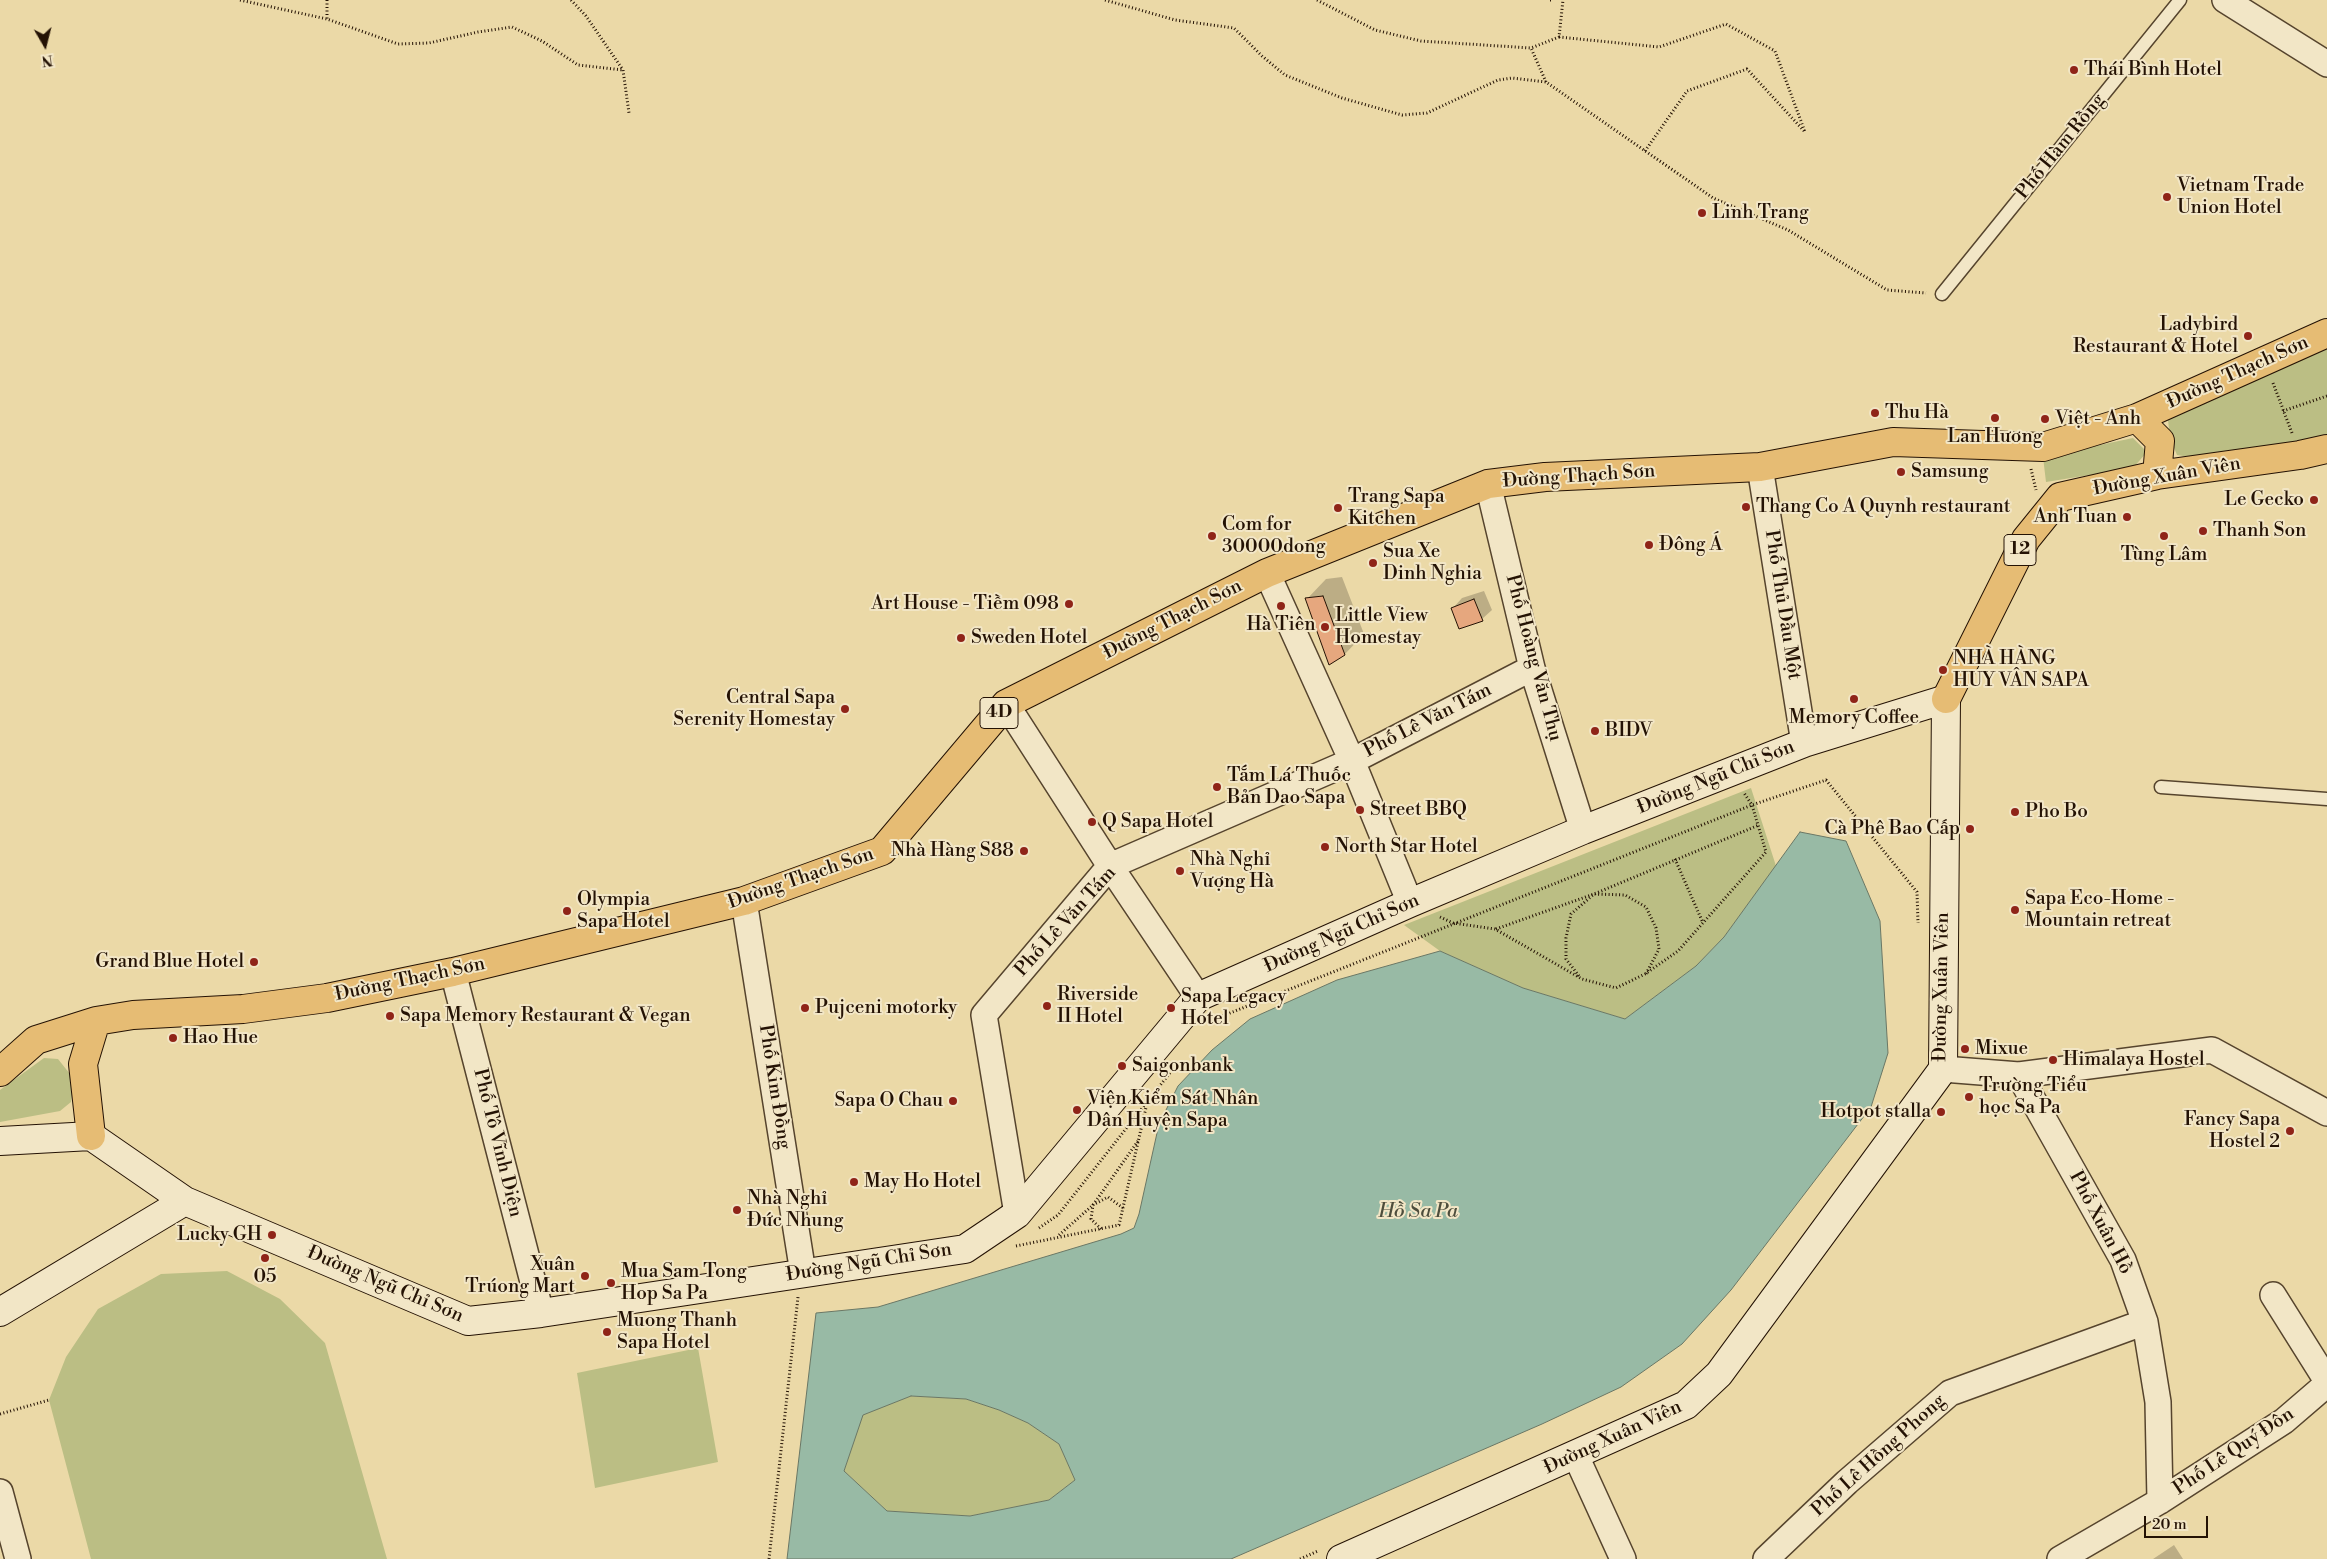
<!DOCTYPE html>
<html>
<head>
<meta charset="utf-8">
<style>
  body { margin:0 }
  #map { position:relative; width:2327px; height:1559px; overflow:hidden; background:#ebd9a7; font-family:"Libre Bodoni",serif }
  canvas { display:block }
  .north { position:absolute; left:20px; top:20px; width:50px; height:50px; -webkit-text-stroke:4px #f2e6c6; paint-order:stroke; rotate:172deg; font-size:14px; font-weight:700; line-height:20px; text-align:center; color:#241204 }
  .north::after { content:''; display:block; margin:auto; width:18px; height:22px; background:#241204; clip-path:polygon(50% 0,100% 100%,50% 72%,0 100%) }
  .scale { position:absolute; left:2144px; top:1516px; width:64px; height:22px; box-sizing:border-box; border:2px solid #241204; border-top:0; padding-left:6px; font-size:15px; line-height:18px; white-space:nowrap; color:#241204; -webkit-text-stroke:4px #f2e6c6; paint-order:stroke }
</style>
</head>
<body>
<div id="map">
<canvas width="2327" height="1559"></canvas>
<div class="north">N</div>
<div class="scale">20 m</div>
</div>
<script>
const g = document.querySelector('canvas').getContext('2d');
g.lineJoin = 'round';
function fillPath(path, color) {
  g.fillStyle = color;
  g.fill(path, 'evenodd');
}
function poly(rows) {
  const path = new Path2D();
  for (const r of rows) {
    path.moveTo(r[0], r[1]);
    for (let i = 2; i < r.length; i += 2) path.lineTo(r[i], r[i + 1]);
  }
  return path;
}
function trace(path, color, width, dash) {
  g.strokeStyle = color;
  g.lineWidth = width;
  g.lineCap = dash ? 'butt' : 'round';
  g.setLineDash(dash || []);
  g.stroke(path);
}
function label(font, color, halo, rows, align = 'center') {
  g.font = font + ' "Libre Bodoni",serif';
  g.lineWidth = 4;
  g.setLineDash([]);
  g.textBaseline = 'middle';
  g.strokeStyle = halo;
  g.fillStyle = color;
  for (const [text, x, y, turn = 0] of rows) {
    g.save();
    g.translate(x, y);
    g.rotate((+turn || 0) * Math.PI / 180);
    g.textAlign = isNaN(turn) ? turn : align;
    if (halo) g.strokeText(text, 0, 0);
    g.fillText(text, 0, 0);
    g.restore();
  }
}
fillPath(poly([
  [2327,342,2327,436,2288,447,2196,458,2177,455,2170,438,2168,420,2172,414],
  [2133,438,2147,452,2133,468,2046,482,2043,457],
  [1751,788,1776,866,1724,937,1696,966,1625,1019,1523,988,1440,951,1404,925],
  [44,1058,58,1059,74,1079,71,1102,60,1111,0,1122,0,1090],
  [227,1271,280,1299,325,1343,387,1559,91,1559,49,1400,66,1357,98,1309,161,1274],
  [698,1348,718,1462,595,1488,577,1373],
  [911,1396,966,1399,999,1410,1028,1423,1059,1444,1075,1480,1049,1500,970,1516,887,1511,844,1471,862,1415]
]), '#bbbe84');
const water = poly([
  [1800,832,1846,841,1880,921,1888,1053,1871,1107,1731,1290,1682,1344,1621,1387,1542,1424,1231,1559,787,1559,816,1313,878,1307,1121,1234,1134,1228,1139,1214,1159,1124,1178,1086,1212,1050,1250,1019,1337,980,1440,951,1523,988,1625,1019,1696,966,1724,937,1800,832],
  [911,1396,966,1399,999,1410,1028,1423,1059,1444,1075,1480,1049,1500,970,1516,887,1511,844,1471,863,1415,911,1396]
]);
fillPath(water, '#98baa5');
trace(water, '#6a7765', 1);
fillPath(poly([
  [1342,577,1364,634,1345,654,1330,663,1307,599,1326,579],
  [1484,591,1492,610,1482,619,1453,608,1462,598],
  [2174,1545,2183,1559,2153,1559]
]), '#0003');
const building = poly([
  [1323,596,1345,655,1329,665,1305,598,1323,596],
  [1474,599,1483,621,1459,629,1451,608,1474,599]
]);
fillPath(building, '#e6a77e');
trace(building, '#241204', 1);
const lane = poly([
  [1942,294,2180,0],
  [2161,787,2327,799]
]);
const street = poly([
  [2225,0,2327,64],
  [1760,467,1804,743],
  [1488,484,1532,668,1583,830],
  [1267,573,1352,761,1410,903],
  [1006,704,1110,866,1198,997],
  [744,901,803,1273],
  [453,972,541,1313],
  [1943,1069,2019,1075,2212,1050,2327,1113],
  [2019,1075,2123,1260,2145,1322,2158,1402,2160,1501],
  [1017,1214,984,1015,1110,866,1352,761,1532,668],
  [2273,1295,2327,1381],
  [1576,1456,1623,1559],
  [0,1492,18,1559],
  [1766,1559,1847,1482,1950,1393,2145,1322],
  [2060,1559,2160,1501,2284,1421,2327,1384]
]);
const secondary = poly([
  [0,1141,91,1136,185,1201,468,1321,541,1313,965,1249,1017,1214,1198,997,1410,903,1583,830,1804,743,1946,699,1943,1069,1719,1374,1686,1405,1341,1559],
  [0,1312,185,1201]
]);
const primary = poly([
  [2137,418,2160,441,2157,475],
  [1946,699,2026,539,2060,497,2157,475,2300,455,2327,449],
  [0,1072,36,1040,96,1021,133,1015,243,1009,327,998,453,972,744,901,882,851,1006,704,1267,573,1488,484,1545,477,1760,467,1893,442,2043,447,2137,418,2327,333],
  [91,1136,83,1064,96,1021]
]);
trace(lane, '#56442d', 15);
trace(street, '#56442d', 28);
trace(secondary, '#241204', 30);
trace(primary, '#241204', 30);
trace(poly([
  [240,0,327,19,398,44,429,43,478,32,512,27,542,41,578,65,623,70],
  [327,0,327,19],
  [571,0,586,16,623,70,629,113],
  [1105,0,1175,20,1234,28,1262,56,1285,75,1342,98,1402,115,1427,113,1498,80,1512,78,1546,82,1713,198,1788,230,1887,290,1926,293],
  [1317,0,1375,30,1421,41,1531,48],
  [1550,0,1552,0],
  [1559,37,1659,47,1726,24,1775,51,1805,132,1747,69,1687,91,1645,151],
  [1546,82,1531,48,1559,37,1563,0],
  [2273,383,2292,433],
  [2283,411,2327,396],
  [2031,469,2036,490],
  [1675,859,1703,923],
  [1440,917,1453,923,1495,929,1582,979,1616,988,1645,974,1678,951,1766,852,1752,805,1744,793],
  [1496,929,1594,894,1759,825],
  [1579,976,1566,959,1566,938,1571,914,1594,894,1625,895,1646,907,1656,928,1659,949,1646,974],
  [1210,1021,1752,805,1826,780,1917,892,1918,923],
  [1039,1228,1058,1215,1173,1069],
  [1101,1229,1091,1219,1093,1205,1108,1197,1123,1208],
  [1059,1235,1093,1205,1138,1141],
  [1016,1246,1119,1225,1147,1103],
  [0,1414,49,1400],
  [769,1559,798,1297],
  [1300,1559,1318,1551]
]), '#241204', 3, [1, 2.5]);
trace(lane, '#f2e6c6', 12);
trace(street, '#f2e6c6', 25);
trace(secondary, '#f2e6c6', 28);
trace(primary, '#e6bc74', 28);
for (const [x, y, r, color] of [
  [2074,70,5,"#8f2418"],
  [2167,197,5,"#8f2418"],
  [1702,213,5,"#8f2418"],
  [2248,336,5,"#8f2418"],
  [1875,413,5,"#8f2418"],
  [1995,418,5,"#8f2418"],
  [2045,419,5,"#8f2418"],
  [1901,472,5,"#8f2418"],
  [2314,500,5,"#8f2418"],
  [1746,507,5,"#8f2418"],
  [1338,508,5,"#8f2418"],
  [2127,517,5,"#8f2418"],
  [2203,531,5,"#8f2418"],
  [1212,536,5,"#8f2418"],
  [2164,536,5,"#8f2418"],
  [1649,545,5,"#8f2418"],
  [1373,563,5,"#8f2418"],
  [1069,604,5,"#8f2418"],
  [1281,606,5,"#8f2418"],
  [1325,627,5,"#8f2418"],
  [961,638,5,"#8f2418"],
  [1943,670,5,"#8f2418"],
  [1854,699,5,"#8f2418"],
  [845,709,5,"#8f2418"],
  [1595,731,5,"#8f2418"],
  [1217,787,5,"#8f2418"],
  [1360,810,5,"#8f2418"],
  [2015,812,5,"#8f2418"],
  [1092,822,5,"#8f2418"],
  [1970,829,5,"#8f2418"],
  [1325,847,5,"#8f2418"],
  [1024,851,5,"#8f2418"],
  [1180,871,5,"#8f2418"],
  [2015,910,5,"#8f2418"],
  [567,911,5,"#8f2418"],
  [254,962,5,"#8f2418"],
  [1047,1006,5,"#8f2418"],
  [805,1008,5,"#8f2418"],
  [1171,1008,5,"#8f2418"],
  [390,1016,5,"#8f2418"],
  [173,1038,5,"#8f2418"],
  [1965,1049,5,"#8f2418"],
  [2053,1060,5,"#8f2418"],
  [1122,1066,5,"#8f2418"],
  [1969,1097,5,"#8f2418"],
  [953,1101,5,"#8f2418"],
  [1077,1110,5,"#8f2418"],
  [1941,1112,5,"#8f2418"],
  [2290,1131,5,"#8f2418"],
  [854,1182,5,"#8f2418"],
  [737,1210,5,"#8f2418"],
  [272,1235,5,"#8f2418"],
  [265,1258,5,"#8f2418"],
  [585,1276,5,"#8f2418"],
  [611,1283,5,"#8f2418"],
  [607,1332,5,"#8f2418"]
]) {
  const dot = new Path2D();
  dot.arc(x, y, r, 0, 2 * Math.PI);
  g.fillStyle = color;
  g.fill(dot);
  trace(dot, '#f2e6c6', 2);
}
for (const [x, y, w] of [
  [2020,550,32],
  [999,713,38]
]) {
  const box = new Path2D();
  box.roundRect(x - w / 2, y - 15.5, w, 31, 4);
  g.fillStyle = '#f2e6c6';
  g.fill(box);
  trace(box, '#241204', 1);
}
label('bold 18px', '#241204', null, [
  ["12",2020,550],
  ["4D",999,713]
]);
label('19px', '#241204', '#f2e6c6', [
  ["Thái Bình Hotel",2084,70],
  ["Vietnam Trade",2177,186],
  ["Union Hotel",2177,208],
  ["Linh Trang",1712,213],
  ["Ladybird",2238,325,"right"],
  ["Restaurant & Hotel",2238,347,"right"],
  ["Thu Hà",1885,413],
  ["Việt - Anh",2055,419],
  ["Lan Hương",1995,437,"center"],
  ["Samsung",1911,472],
  ["Trang Sapa",1348,497],
  ["Kitchen",1348,519],
  ["Le Gecko",2304,500,"right"],
  ["Thang Co A Quynh restaurant",1756,507],
  ["Anh Tuan",2117,517,"right"],
  ["Com for",1222,525],
  ["30000dong",1222,547],
  ["Thanh Son",2213,531],
  ["Đông Á",1659,545],
  ["Sua Xe",1383,552],
  ["Dinh Nghia",1383,574],
  ["Tùng Lâm",2164,555,"center"],
  ["Art House - Tiềm 098",1059,604,"right"],
  ["Little View",1335,616],
  ["Homestay",1335,638],
  ["Hà Tiên",1281,625,"center"],
  ["Sweden Hotel",971,638],
  ["NHÀ HÀNG",1953,659],
  ["HUY VÂN SAPA",1953,681],
  ["Central Sapa",835,698,"right"],
  ["Serenity Homestay",835,720,"right"],
  ["Memory Coffee",1854,718,"center"],
  ["BIDV",1605,731],
  ["Tắm Lá Thuốc",1227,776],
  ["Bản Dao Sapa",1227,798],
  ["Street BBQ",1370,810],
  ["Pho Bo",2025,812],
  ["Q Sapa Hotel",1102,822],
  ["Cà Phê Bao Cấp",1960,829,"right"],
  ["North Star Hotel",1335,847],
  ["Nhà Hàng S88",1014,851,"right"],
  ["Nhà Nghỉ",1190,860],
  ["Vượng Hà",1190,882],
  ["Sapa Eco-Home -",2025,899],
  ["Mountain retreat",2025,921],
  ["Olympia",577,900],
  ["Sapa Hotel",577,922],
  ["Grand Blue Hotel",244,962,"right"],
  ["Riverside",1057,995],
  ["II Hotel",1057,1017],
  ["Sapa Legacy",1181,997],
  ["Hotel",1181,1019],
  ["Pujceni motorky",815,1008],
  ["Sapa Memory Restaurant & Vegan",400,1016],
  ["Hao Hue",183,1038],
  ["Mixue",1975,1049],
  ["Himalaya Hostel",2063,1060],
  ["Saigonbank",1132,1066],
  ["Trường Tiểu",1979,1086],
  ["học Sa Pa",1979,1108],
  ["Viện Kiểm Sát Nhân",1087,1099],
  ["Dân Huyện Sapa",1087,1121],
  ["Sapa O Chau",943,1101,"right"],
  ["Hotpot stalla",1931,1112,"right"],
  ["Fancy Sapa",2280,1120,"right"],
  ["Hostel 2",2280,1142,"right"],
  ["May Ho Hotel",864,1182],
  ["Nhà Nghỉ",747,1199],
  ["Đức Nhung",747,1221],
  ["Lucky GH",262,1235,"right"],
  ["Xuân",575,1265,"right"],
  ["Trúong Mart",575,1287,"right"],
  ["Mua Sam Tong",621,1272],
  ["Hop Sa Pa",621,1294],
  ["05",265,1277,"center"],
  ["Muong Thanh",617,1321],
  ["Sapa Hotel",617,1343]
], 'left');
label('19px', '#241204', '#f2e6c6', [
  ["Phố Hàm Rồng",2061,147,-51],
  ["Đường Thạch Sơn",2238,373,-24],
  ["Đường Thạch Sơn",1579,477,-4],
  ["Đường Xuân Viên",2167,477,-10],
  ["Phố Thủ Dầu Một",1782,605,81],
  ["Đường Thạch Sơn",1173,620,-27],
  ["Phố Hoàng Văn Thụ",1533,658,75],
  ["Phố Lê Văn Tám",1428,721,-27],
  ["Đường Ngũ Chỉ Sơn",1716,778,-22],
  ["Đường Thạch Sơn",801,879,-19],
  ["Phố Lê Văn Tám",1066,922,-48],
  ["Đường Ngũ Chỉ Sơn",1342,934,-24],
  ["Đường Thạch Sơn",410,980,-12],
  ["Đường Xuân Viên",1942,987,-89],
  ["Phố Kim Đồng",774,1087,81],
  ["Phố Tô Vĩnh Diện",497,1143,76],
  ["Phố Xuân Hồ",2100,1223,62],
  ["Đường Ngũ Chỉ Sơn",869,1263,-9],
  ["Đường Ngũ Chỉ Sơn",385,1285,23],
  ["Đường Xuân Viên",1613,1438,-25],
  ["Phố Lê Quý Đôn",2234,1452,-34],
  ["Phố Lê Hồng Phong",1879,1456,-42]
]);
label('italic 20px', '#4d4d3c', '#f2e6c6', [
  ["Hồ Sa Pa",1418,1212]
]);
</script>
</body>
</html>
